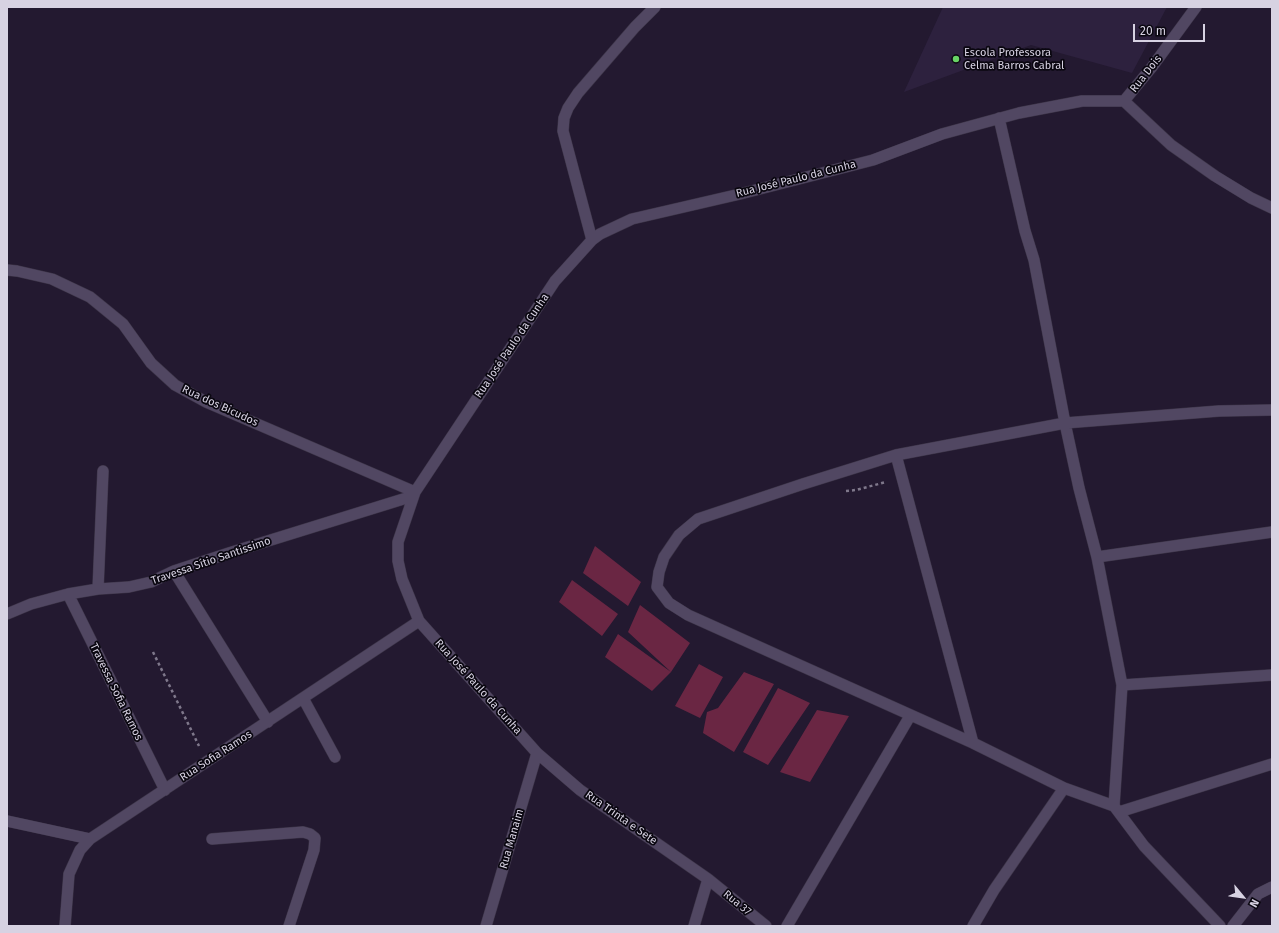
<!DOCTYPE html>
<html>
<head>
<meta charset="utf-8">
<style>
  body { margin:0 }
  #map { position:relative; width:1279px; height:933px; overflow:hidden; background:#231930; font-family:"Fira Sans",sans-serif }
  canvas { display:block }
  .frame { position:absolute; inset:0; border:8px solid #d7d2e2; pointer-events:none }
  .north { position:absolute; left:1223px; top:877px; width:40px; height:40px; -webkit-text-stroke:3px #0a0710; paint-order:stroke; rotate:119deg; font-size:11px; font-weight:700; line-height:16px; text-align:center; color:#d7d2e2 }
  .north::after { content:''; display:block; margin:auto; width:14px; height:18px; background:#d7d2e2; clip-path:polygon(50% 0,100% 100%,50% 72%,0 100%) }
  .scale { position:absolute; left:1133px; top:24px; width:72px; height:18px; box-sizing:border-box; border:2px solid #d7d2e2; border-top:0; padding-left:5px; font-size:12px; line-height:14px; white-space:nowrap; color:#d7d2e2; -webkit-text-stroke:3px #0a0710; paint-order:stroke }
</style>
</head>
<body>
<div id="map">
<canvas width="1279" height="933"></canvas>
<div class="frame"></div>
<div class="north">N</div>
<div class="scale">20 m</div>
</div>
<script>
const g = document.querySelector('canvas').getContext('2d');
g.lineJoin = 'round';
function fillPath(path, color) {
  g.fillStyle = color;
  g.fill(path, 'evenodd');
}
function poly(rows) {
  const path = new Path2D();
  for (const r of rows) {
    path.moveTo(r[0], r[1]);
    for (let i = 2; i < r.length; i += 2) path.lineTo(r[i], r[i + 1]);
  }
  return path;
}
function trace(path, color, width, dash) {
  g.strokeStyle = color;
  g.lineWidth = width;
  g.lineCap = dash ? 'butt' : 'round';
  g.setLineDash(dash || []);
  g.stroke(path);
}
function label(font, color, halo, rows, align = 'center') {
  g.font = font + ' "Fira Sans",sans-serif';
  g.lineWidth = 3.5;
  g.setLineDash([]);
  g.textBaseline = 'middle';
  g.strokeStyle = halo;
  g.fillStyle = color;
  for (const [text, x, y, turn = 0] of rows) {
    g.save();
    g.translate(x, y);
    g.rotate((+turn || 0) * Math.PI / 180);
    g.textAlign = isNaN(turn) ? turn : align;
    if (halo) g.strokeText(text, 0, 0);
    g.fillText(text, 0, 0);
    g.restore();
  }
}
fillPath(poly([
  [943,7,1167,7,1132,73,1031,45,904,92]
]), '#2d213e');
fillPath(poly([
  [595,546,641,582,628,606,583,573],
  [572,580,618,614,602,636,559,602],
  [640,605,690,643,671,672,652,691,605,657,618,634,671,672,628,632],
  [699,664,723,677,700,718,675,706],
  [744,672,774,684,734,752,703,733,707,712,718,708],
  [778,688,810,703,768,765,743,752],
  [817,710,849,716,810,782,780,772]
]), '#6a2643');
const minor = poly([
  [1124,101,1152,67,1196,7],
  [999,118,1025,231,1034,260,1065,423,1079,488,1097,557,1122,685,1114,806],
  [592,240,563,131,564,118,568,108,578,93,635,27,655,7],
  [7,270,17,271,52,279,90,297,123,324,151,363,175,385,206,402,415,492],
  [896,455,973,743],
  [1097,557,1272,532],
  [174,571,268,722],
  [98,589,103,471],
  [68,594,165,790],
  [7,614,31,604,68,594,98,589,129,587,151,582,174,571,229,553,413,496],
  [1122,685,1272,675],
  [303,698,335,757],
  [1119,812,1272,764],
  [7,821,90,839],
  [212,839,303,832,310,834,315,838,314,850,289,926],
  [65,926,69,874,80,850,90,839,419,621],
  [486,926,537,753],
  [694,926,708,879],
  [766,926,708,879,580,790,537,753,419,621,402,579,398,561,398,542,415,492,555,281,592,240,600,234,632,219,740,194,873,160,942,134,1019,113,1082,101,1124,101,1171,145,1215,176,1251,198,1272,208],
  [787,926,910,716],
  [973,926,994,890,1064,788],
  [1220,926,1144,846,1114,806,1064,788,973,743,688,615,669,603,657,587,659,572,664,557,679,535,698,519,803,484,896,455,1065,423,1219,411,1272,410],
  [1233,926,1258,894,1272,887]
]);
trace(minor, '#3d3548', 12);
trace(poly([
  [846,491,856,490,886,482],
  [153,652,199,746]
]), '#7f788b', 2.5, [3, 3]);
trace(minor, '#514762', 11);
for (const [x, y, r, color] of [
  [956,59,4,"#68d465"]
]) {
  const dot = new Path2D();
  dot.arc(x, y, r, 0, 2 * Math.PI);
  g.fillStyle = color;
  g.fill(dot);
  trace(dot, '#0a0710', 1.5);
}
label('11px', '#d7d2e2', '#0a0710', [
  ["Escola Professora",964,53],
  ["Celma Barros Cabral",964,66]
], 'left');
label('11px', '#d7d2e2', '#0a0710', [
  ["Rua Dois",1146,74,-52],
  ["Rua José Paulo da Cunha",796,179,-14],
  ["Rua José Paulo da Cunha",512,346,-56],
  ["Rua dos Bicudos",220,406,25],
  ["Travessa Sítio Santissimo",211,561,-19],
  ["Rua José Paulo da Cunha",478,687,48],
  ["Travessa Sofia Ramos",116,692,64],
  ["Rua Sofia Ramos",216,756,-33],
  ["Rua Trinta e Sete",621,818,35],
  ["Rua Manaim",512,839,-74],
  ["Rua 37",737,903,39]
]);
</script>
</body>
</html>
